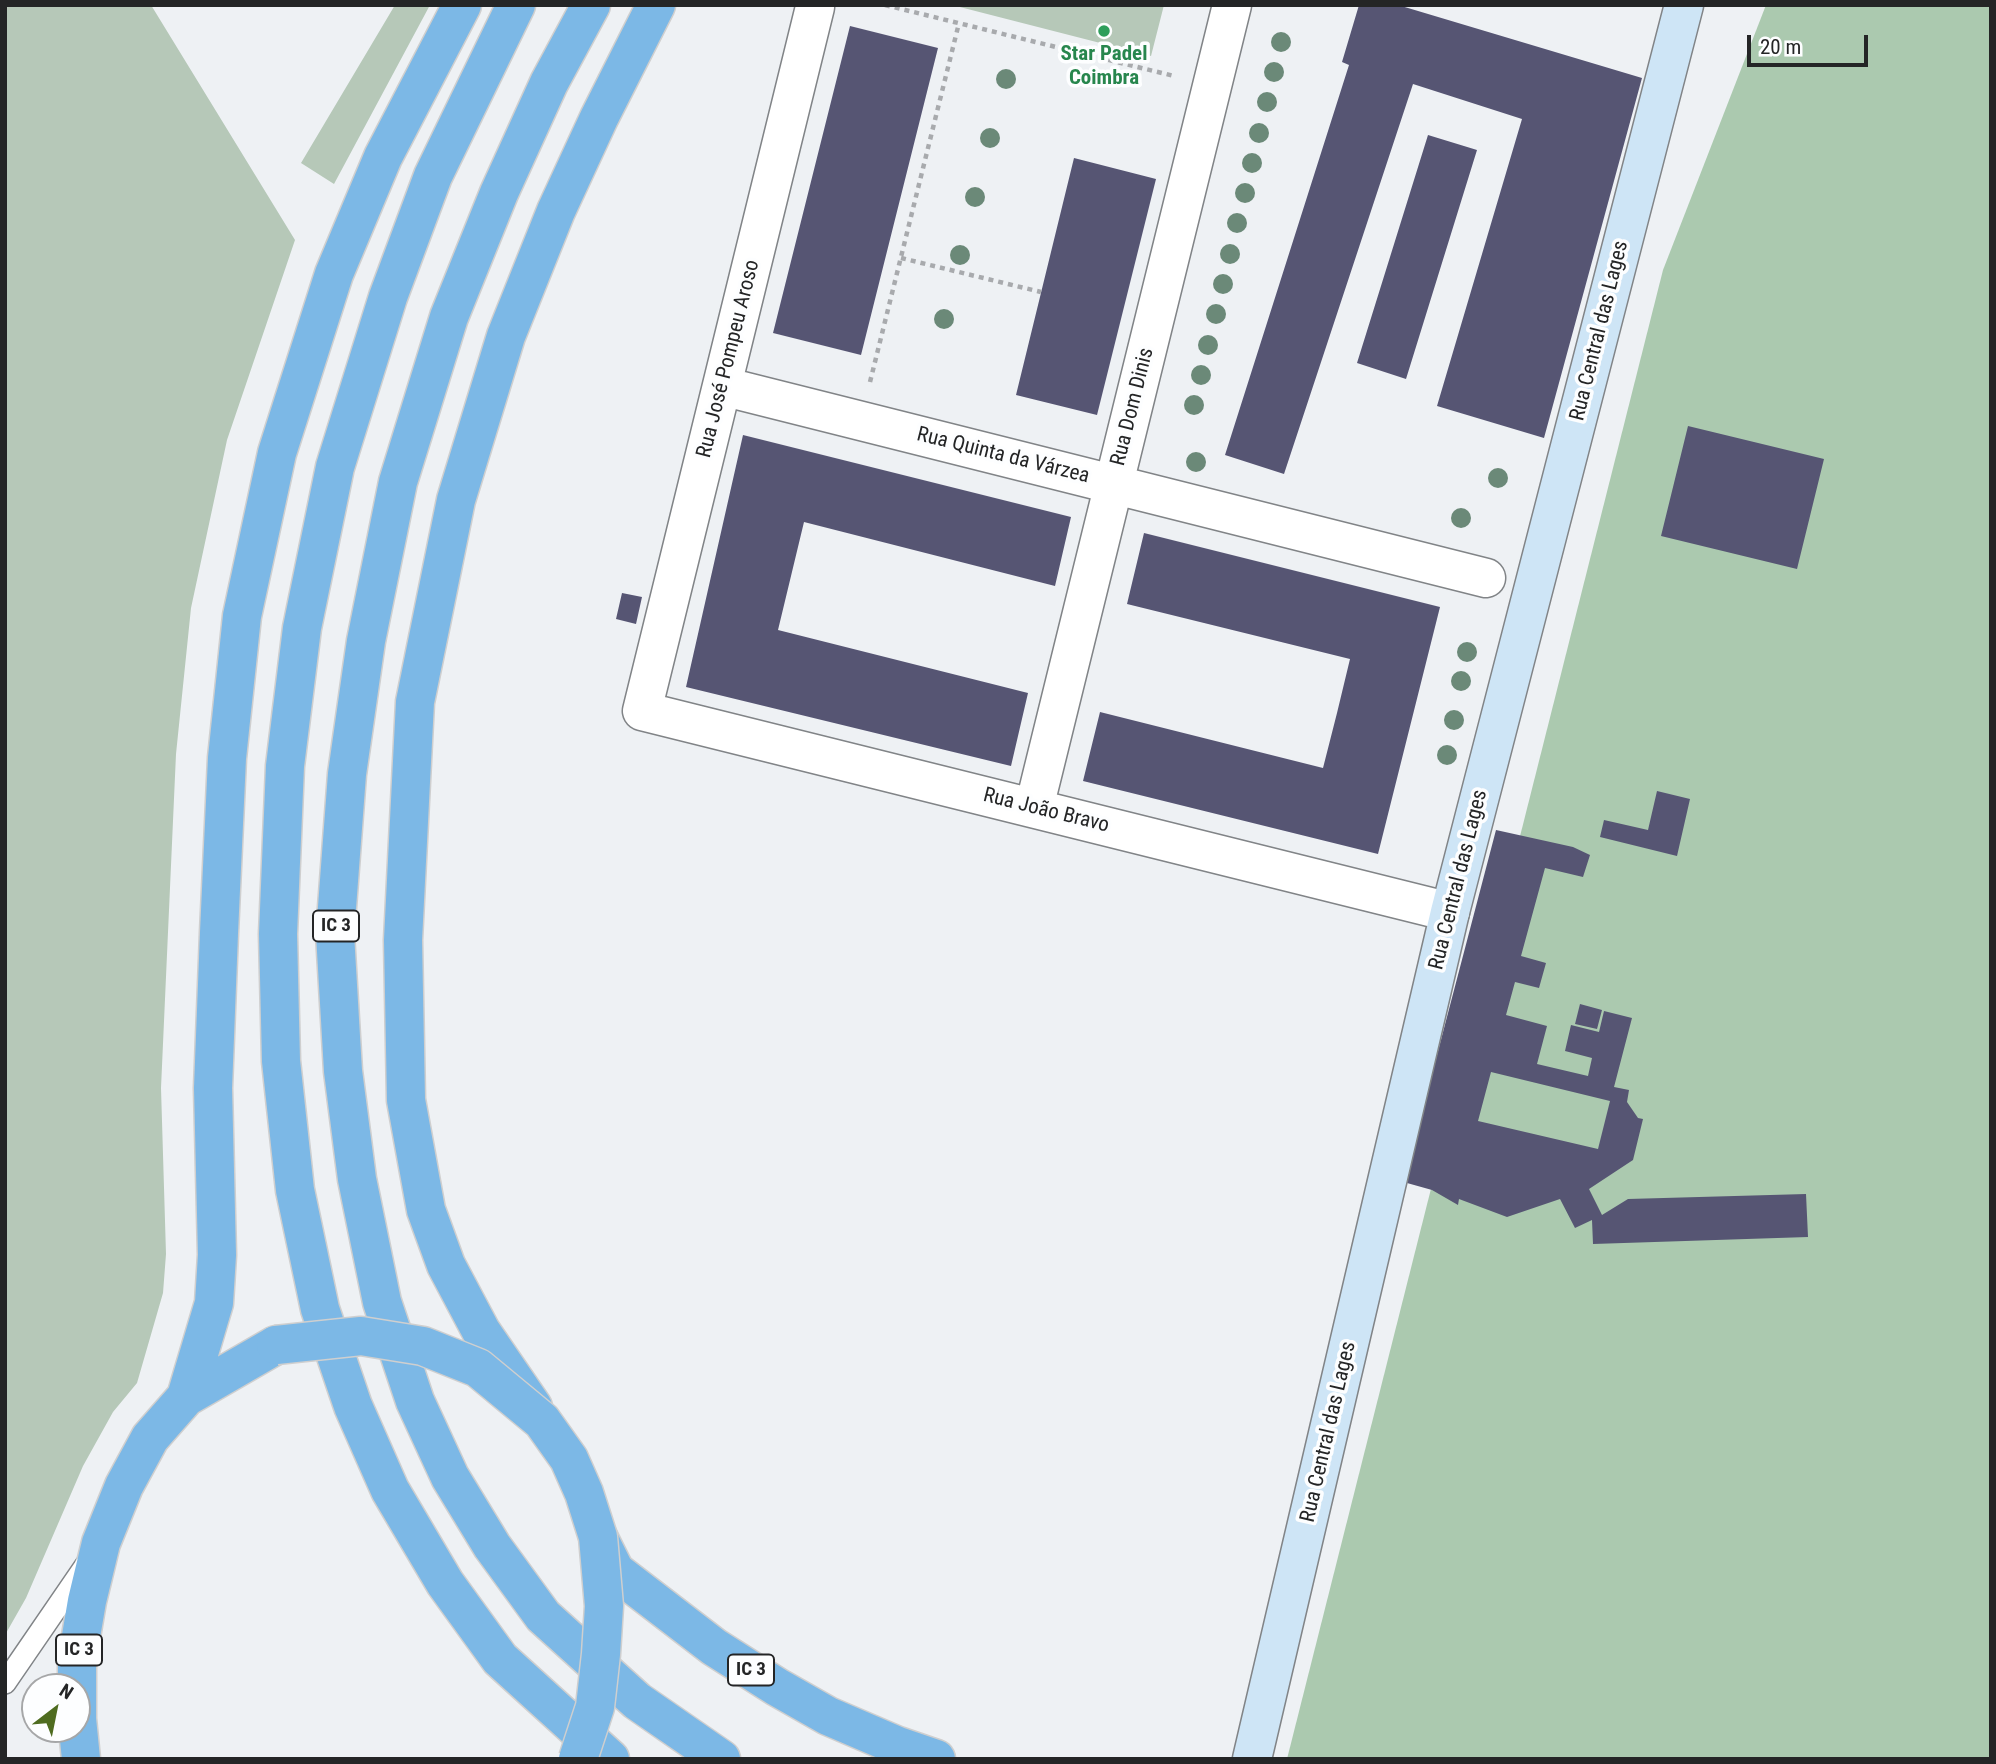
<!DOCTYPE html>
<html>
<head>
<meta charset="utf-8">
<style>
  body { margin:0 }
  #map { position:relative; width:1996px; height:1764px; overflow:hidden; background:#eef1f4; font-family:"Roboto Condensed",sans-serif }
  canvas { display:block }
  .frame { position:absolute; inset:0; border:7px solid #242526; pointer-events:none }
  .north { position:absolute; left:21px; top:1673px; width:70px; height:70px; box-sizing:border-box; background:#fdfeff; border:2px solid #a6a7a8; border-radius:50%; rotate:32deg; font-size:19px; font-weight:700; line-height:28px; text-align:center; color:#242526 }
  .north::after { content:''; display:block; margin:auto; width:24px; height:32px; background:#4f6c20; clip-path:polygon(50% 0,100% 100%,50% 72%,0 100%) }
  .scale { position:absolute; left:1747px; top:35px; width:121px; height:32px; box-sizing:border-box; border:4px solid #242526; border-top:0; padding-left:9px; font-size:21px; line-height:24px; white-space:nowrap; color:#242526; -webkit-text-stroke:5px #fdfeff; paint-order:stroke }
</style>
</head>
<body>
<div id="map">
<canvas width="1996" height="1764"></canvas>
<div class="frame"></div>
<div class="north">N</div>
<div class="scale">20 m</div>
</div>
<script>
const g = document.querySelector('canvas').getContext('2d');
g.lineJoin = 'round';
function fillPath(path, color) {
  g.fillStyle = color;
  g.fill(path, 'evenodd');
}
function poly(rows) {
  const path = new Path2D();
  for (const r of rows) {
    path.moveTo(r[0], r[1]);
    for (let i = 2; i < r.length; i += 2) path.lineTo(r[i], r[i + 1]);
  }
  return path;
}
function trace(path, color, width, dash) {
  g.strokeStyle = color;
  g.lineWidth = width;
  g.lineCap = dash ? 'butt' : 'round';
  g.setLineDash(dash || []);
  g.stroke(path);
}
function label(font, color, halo, rows, align = 'center') {
  g.font = font + ' "Roboto Condensed",sans-serif';
  g.lineWidth = 7;
  g.setLineDash([]);
  g.textBaseline = 'middle';
  g.strokeStyle = halo;
  g.fillStyle = color;
  for (const [text, x, y, turn = 0] of rows) {
    g.save();
    g.translate(x, y);
    g.rotate((+turn || 0) * Math.PI / 180);
    g.textAlign = isNaN(turn) ? turn : align;
    if (halo) g.strokeText(text, 0, 0);
    g.fillText(text, 0, 0);
    g.restore();
  }
}
fillPath(poly([
  [5,5,151,5,295,240,227,440,191,608,176,754,161,1088,166,1254,163,1293,137,1383,113,1412,83,1466,26,1598,5,1635],
  [395,5,430,5,334,184,301,163],
  [952,5,1164,5,1151,56]
]), '#b6c8b8');
fillPath(poly([
  [1766,5,1991,5,1991,1759,1287,1759,1663,270]
]), '#abc9af');
fillPath(poly([
  [1359,5,1398,5,1642,78,1544,438,1437,406,1522,119,1413,84,1284,474,1225,455,1349,65,1342,62],
  [850,26,938,48,861,355,773,333],
  [1428,135,1477,150,1406,379,1357,363],
  [1074,158,1156,179,1097,415,1016,395],
  [1688,426,1824,459,1797,569,1661,536],
  [743,435,1071,517,1055,586,804,522,778,630,1028,693,1011,766,686,687],
  [1144,533,1440,607,1378,854,1083,781,1100,712,1323,768,1337,713,1350,659,1127,604],
  [622,593,642,597,636,624,616,619],
  [1657,791,1690,799,1677,856,1600,837,1604,820,1648,830],
  [1496,830,1573,847,1590,855,1583,877,1545,868,1521,956,1546,963,1539,988,1515,982,1506,1015,1547,1026,1537,1064,1588,1076,1592,1058,1565,1051,1571,1025,1599,1032,1604,1011,1632,1018,1614,1087,1629,1090,1627,1102,1638,1118,1643,1119,1633,1160,1589,1189,1602,1215,1628,1199,1806,1194,1808,1237,1593,1244,1592,1220,1575,1228,1560,1199,1507,1217,1459,1199,1458,1205,1432,1190,1407,1183,1421,1116],
  [1491,1072,1610,1101,1598,1149,1478,1121],
  [1580,1004,1602,1010,1597,1029,1575,1024]
]), '#565573');
const service = poly([
  [5,1683,86,1565]
]);
const minor = poly([
  [815,7,642,711,1450,912],
  [722,386,1486,578],
  [1034,808,1232,5]
]);
const secondary = poly([
  [1252,1759,1450,912,1684,5]
]);
const trunk = poly([
  [516,5,433,176,388,297,335,467,302,628,285,766,278,934,281,1061,295,1190,320,1309,353,1406,390,1490,445,1583,500,1659,610,1759],
  [591,5,549,83,499,193,449,317,398,482,366,641,347,774,335,934,343,1071,357,1179,382,1302,415,1401,450,1477,492,1546,543,1616,637,1701,721,1759],
  [186,1397,214,1303,217,1255,213,1088,219,933,227,758,242,616,277,453,334,274,383,157,462,5],
  [533,1407,481,1331,446,1265,426,1210,406,1100,403,940,415,702,456,500,506,336,556,211,599,118,656,5],
  [598,1537,615,1571,714,1647,777,1687,828,1716,898,1746,936,1759],
  [81,1759,77,1719,77,1660,87,1601,101,1543,124,1486,150,1438,186,1397,276,1345]
]);
trace(service, '#818487', 24);
trace(minor, '#818487', 41);
trace(secondary, '#818487', 41);
trace(trunk, '#cfcfcf', 41);
trace(poly([
  [885,5,1174,76],
  [901,258,1041,292],
  [870,382,959,23]
]), '#a8aaad', 4.5, [5, 5]);
trace(service, '#fff', 21);
trace(minor, '#fff', 38);
trace(secondary, '#cee5f6', 38);
trace(trunk, '#7cb8e6', 38);
const trunkBridge = poly([
  [276,1345,361,1336,423,1346,478,1368,542,1421,569,1459,584,1493,598,1537,604,1606,601,1654,595,1707,578,1759]
]);
trace(trunkBridge, '#cfcfcf', 41, []);
trace(trunkBridge, '#7cb8e6', 38);
g.fillStyle = '#6b8978';
for (const [x, y] of [
  [1281,42],
  [1274,72],
  [1006,79],
  [1267,102],
  [1259,133],
  [990,138],
  [1252,163],
  [1245,193],
  [975,197],
  [1237,223],
  [1230,254],
  [960,255],
  [1223,284],
  [1216,314],
  [944,319],
  [1208,345],
  [1201,375],
  [1194,405],
  [1196,462],
  [1498,478],
  [1461,518],
  [1467,652],
  [1461,681],
  [1454,720],
  [1447,755]
]) {
  g.beginPath();
  g.arc(x, y, 10, 0, 2 * Math.PI);
  g.fill();
}
for (const [x, y, r, color] of [
  [1104,31,7,"#2e9e5b"]
]) {
  const dot = new Path2D();
  dot.arc(x, y, r, 0, 2 * Math.PI);
  g.fillStyle = color;
  g.fill(dot);
  trace(dot, '#fdfeff', 2.5);
}
for (const [x, y, w] of [
  [336,926,46],
  [79,1650,46],
  [751,1670,46]
]) {
  const box = new Path2D();
  box.roundRect(x - w / 2, y - 15.5, w, 31, 5);
  g.fillStyle = '#fdfeff';
  g.fill(box);
  trace(box, '#242526', 2);
}
label('bold 19px', '#242526', null, [
  ["IC 3",336,926],
  ["IC 3",79,1650],
  ["IC 3",751,1670]
]);
label('bold 21px', '#27864d', '#fdfeff', [
  ["Star Padel",1104,55],
  ["Coimbra",1104,79]
]);
label('21px', '#242526', '#fdfeff', [
  ["Rua Central das Lages",1600,331,-76],
  ["Rua José Pompeu Aroso",729,359,-76],
  ["Rua Dom Dinis",1133,407,-76],
  ["Rua Quinta da Várzea",1003,456,14],
  ["Rua João Bravo",1046,811,14],
  ["Rua Central das Lages",1459,880,-76],
  ["Rua Central das Lages",1329,1432,-77]
]);
</script>
</body>
</html>
